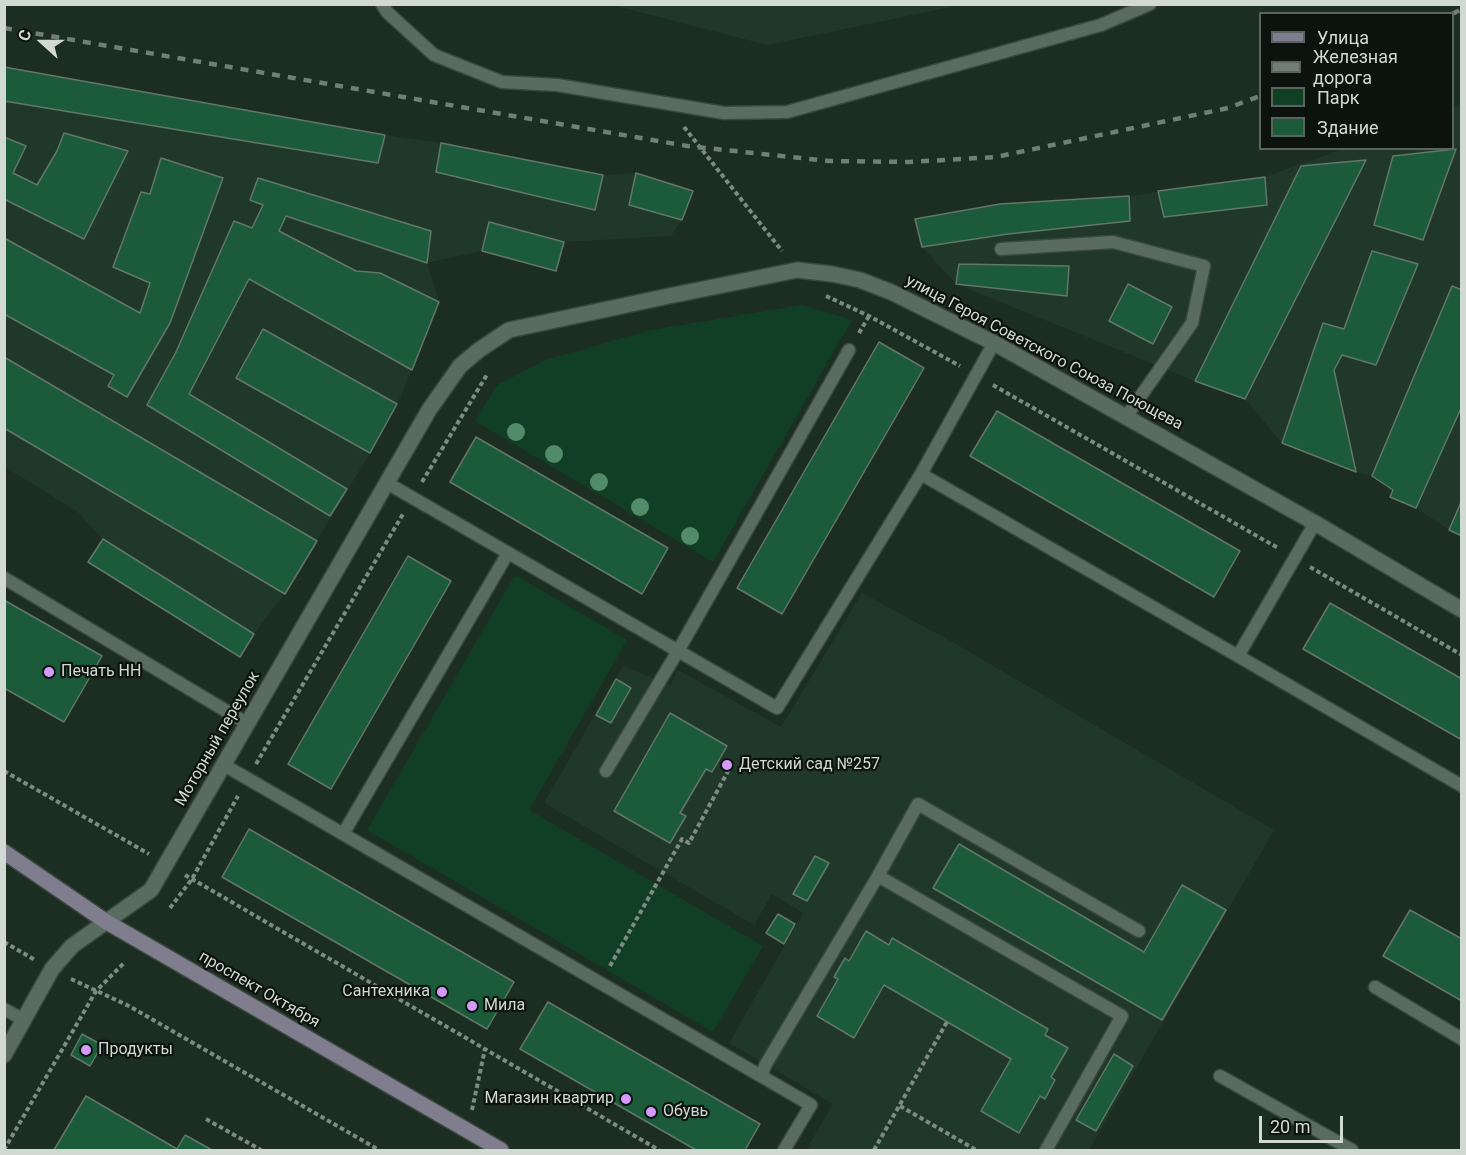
<!DOCTYPE html>
<html>
<head>
<meta charset="utf-8">
<style>
  body { margin:0 }
  #map { position:relative; width:1466px; height:1155px; overflow:hidden; background:#1c2d22; font-family:Roboto,sans-serif }
  canvas { display:block }
  .frame { position:absolute; inset:0; border:6px solid #d0dad3; pointer-events:none }
  .legend { position:absolute; left:1259px; top:12px; width:195px; height:138px; box-sizing:border-box; background:#0c130e; border:2px solid #5a635d; margin:0; padding:8px 10px; list-style:none; font-size:18px; color:#d0dad3 }
  .legend li { display:flex; align-items:center; gap:12px; height:30px }
  .legend b { width:30px; border:2px solid #5a635d }
  .north { position:absolute; left:12px; top:12px; width:60px; height:60px; -webkit-text-stroke:4px #0c130e; paint-order:stroke; rotate:291deg; font-size:16px; font-weight:700; line-height:24px; text-align:center; color:#d0dad3 }
  .north::after { content:''; display:block; margin:auto; width:21px; height:27px; background:#d0dad3; clip-path:polygon(50% 0,100% 100%,50% 72%,0 100%) }
  .scale { position:absolute; left:1259px; top:1116px; width:84px; height:27px; box-sizing:border-box; border:3px solid #d0dad3; border-top:0; padding-left:8px; font-size:18px; line-height:21px; white-space:nowrap; color:#d0dad3; -webkit-text-stroke:4px #0c130e; paint-order:stroke }
</style>
</head>
<body>
<div id="map">
<canvas width="1466" height="1155"></canvas>
<div class="frame"></div>
<ul class="legend">
<li><b style="height:8px;background:#7f7d8e"></b>Улица</li>
<li><b style="height:8px;background:#717f76"></b>Железная дорога</li>
<li><b style="height:16px;background:#113f26"></b>Парк</li>
<li><b style="height:16px;background:#1b5b39"></b>Здание</li>
</ul>
<div class="north">С</div>
<div class="scale">20 m</div>
</div>
<script>
const g = document.querySelector('canvas').getContext('2d');
g.lineJoin = 'round';
function fillPath(path, color) {
  g.fillStyle = color;
  g.fill(path, 'evenodd');
}
function poly(rows) {
  const path = new Path2D();
  for (const r of rows) {
    path.moveTo(r[0], r[1]);
    for (let i = 2; i < r.length; i += 2) path.lineTo(r[i], r[i + 1]);
  }
  return path;
}
function trace(path, color, width, dash) {
  g.strokeStyle = color;
  g.lineWidth = width;
  g.lineCap = dash ? 'butt' : 'round';
  g.setLineDash(dash || []);
  g.stroke(path);
}
function label(font, color, halo, rows, align = 'center') {
  g.font = font + ' Roboto,sans-serif';
  g.lineWidth = 4.5;
  g.setLineDash([]);
  g.textBaseline = 'middle';
  g.strokeStyle = halo;
  g.fillStyle = color;
  for (const [text, x, y, turn = 0] of rows) {
    g.save();
    g.translate(x, y);
    g.rotate((+turn || 0) * Math.PI / 180);
    g.textAlign = isNaN(turn) ? turn : align;
    if (halo) g.strokeText(text, 0, 0);
    g.fillText(text, 0, 0);
    g.restore();
  }
}
fillPath(poly([
  [612,5,612,4,961,5,767,45],
  [4,67,384,135,441,143,603,175,636,173,693,191,682,220,671,236,564,242,556,271,482,251,427,263,439,302,412,370,397,404,370,453,285,593,254,634,240,657,103,540,78,512,5,467],
  [1461,104,1461,536,1449,530,1416,508,1390,497,1393,489,1372,476,1356,472,1282,443,1245,399,1195,381,956,284,922,247,915,219,1000,204,1129,196,1265,177,1343,149,1452,148,1453,108],
  [862,593,956,644,1274,830,1089,1150,806,1150,833,1104,729,1043,803,913,772,894,754,925,544,803,623,666,670,685,678,670,781,727]
]), '#203829');
fillPath(poly([
  [803,305,852,320,713,562,475,421,497,385,546,360,651,330],
  [515,575,627,640,529,810,763,946,713,1032,367,830]
]), '#113f26');
const building = poly([
  [4,67,385,135,378,163,4,101,4,67],
  [64,133,128,151,84,239,4,199,4,137,26,146,13,173,37,185,57,151,64,133],
  [441,143,603,175,595,210,436,172,441,143],
  [1456,149,1423,240,1374,225,1393,156,1456,149],
  [161,158,223,178,170,323,127,397,108,386,114,375,4,314,4,238,140,313,150,283,113,267,141,192,150,194,161,158],
  [1366,160,1245,399,1195,381,1301,166,1366,160],
  [636,173,693,191,682,220,629,205,636,173],
  [1265,177,1267,205,1164,217,1158,191,1265,177],
  [258,178,431,231,427,263,286,216,279,231,356,271,380,273,439,302,412,370,249,279,189,394,347,489,330,516,147,405,176,352,234,221,252,228,263,205,250,200,258,178],
  [1129,196,1130,221,1008,234,922,247,915,219,1000,204,1129,196],
  [489,222,564,242,556,271,482,251,489,222],
  [1372,251,1418,264,1376,365,1342,355,1334,370,1356,472,1282,443,1323,323,1344,329,1372,251],
  [959,264,1069,266,1067,296,956,284,959,264],
  [1128,284,1172,307,1153,344,1109,321,1128,284],
  [1452,286,1462,290,1462,406,1416,508,1390,497,1393,490,1372,476,1452,286],
  [263,329,397,404,370,453,236,378,263,329],
  [879,342,924,368,782,614,737,588,879,342],
  [4,357,317,541,285,594,4,428,4,357],
  [997,411,1240,551,1214,597,970,456,997,411],
  [476,437,668,548,642,594,450,482,476,437],
  [1462,500,1462,536,1449,530,1462,500],
  [103,539,254,634,240,657,88,562,103,539],
  [408,556,451,581,331,789,288,764,408,556],
  [4,600,102,656,64,722,4,688,4,600],
  [1330,603,1462,679,1462,740,1303,649,1330,603],
  [616,679,631,688,611,723,596,715,616,679],
  [670,713,727,746,712,772,706,769,680,813,686,816,670,843,614,811,670,713],
  [249,829,514,982,487,1029,222,877,249,829],
  [959,844,1144,952,1182,885,1226,910,1162,1020,933,888,959,844],
  [815,856,829,863,807,901,793,894,815,856],
  [1410,910,1462,939,1462,1001,1383,956,1410,910],
  [778,914,795,924,784,944,766,933,778,914],
  [866,931,889,945,892,938,1048,1029,1045,1035,1068,1048,1051,1077,1055,1080,1045,1099,1040,1096,1019,1133,981,1111,1011,1059,884,985,854,1038,817,1016,838,979,834,977,845,958,849,961,866,931],
  [548,1002,760,1124,745,1150,696,1150,520,1049,548,1002],
  [82,1034,102,1045,90,1066,71,1055,82,1034],
  [1114,1054,1133,1066,1096,1131,1076,1120,1114,1054],
  [86,1096,177,1149,185,1135,212,1150,54,1150,86,1096]
]);
fillPath(building, '#1b5b39');
trace(building, '#637669', 1.5);
const service = poly([
  [382,4,387,12,434,55,502,82,557,85,724,113,787,112,1101,25,1150,4],
  [1001,249,1113,242,1204,266,1192,323,1126,417],
  [921,474,1238,656],
  [387,483,777,708,921,474,994,343],
  [1315,523,1238,656,1462,786],
  [4,578,248,724],
  [224,765,811,1105,784,1150],
  [606,771,678,651,849,350],
  [343,834,508,553],
  [1375,987,1462,1039],
  [4,1009,24,1020],
  [761,1076,766,1064,878,876],
  [1220,1076,1352,1150],
  [1046,1150,1122,1016,878,876,918,804,1139,931]
]);
const minor = poly([
  [4,1055,52,969,72,946,151,890,429,410,460,366,479,350,509,330,669,296,797,270,832,274,860,280,891,292,994,343,1315,523,1462,610]
]);
const secondary = poly([
  [4,852,105,921,501,1150]
]);
trace(service, '#3a483f', 15);
trace(minor, '#3a483f', 18);
trace(secondary, '#3a483f', 18);
trace(poly([
  [684,127,782,251],
  [826,296,869,316,960,366],
  [859,333,869,316],
  [993,385,1278,548],
  [422,482,488,373],
  [1310,567,1462,655],
  [256,764,403,514],
  [4,771,149,854],
  [185,875,659,1150],
  [170,908,192,879,238,796],
  [4,942,35,960],
  [610,966,682,839,689,843,733,762],
  [71,979,129,1006,379,1150],
  [900,1106,976,1150],
  [472,1110,485,1049],
  [206,1119,261,1150],
  [4,1150,96,991,124,963],
  [874,1150,947,1022]
]), '#7e8b82', 4, [4.5, 3]);
trace(service, '#596c5f', 12);
trace(minor, '#596c5f', 15);
trace(secondary, '#7f7d8e', 15);
trace(poly([
  [1452,14,1462,9],
  [4,28,687,146,829,161,909,162,996,157,1228,108,1260,96]
]), '#717f76', 4.5, [8, 8]);
g.fillStyle = '#528b68';
for (const [x, y] of [
  [516,432],
  [554,454],
  [599,482],
  [640,507],
  [690,536]
]) {
  g.beginPath();
  g.arc(x, y, 9, 0, 2 * Math.PI);
  g.fill();
}
for (const [x, y, r, color] of [
  [49,672,6,"#d39cfc"],
  [727,765,6,"#d39cfc"],
  [442,992,6,"#d39cfc"],
  [472,1006,6,"#d39cfc"],
  [86,1050,6,"#d39cfc"],
  [626,1099,6,"#d39cfc"],
  [651,1112,6,"#d39cfc"]
]) {
  const dot = new Path2D();
  dot.arc(x, y, r, 0, 2 * Math.PI);
  g.fillStyle = color;
  g.fill(dot);
  trace(dot, '#0c130e', 2);
}
label('16px', '#d0dad3', '#0c130e', [
  ["улица Героя Советского Союза Поющева",1044,353,28],
  ["Моторный переулок",218,739,-60],
  ["проспект Октября",259,990,30]
]);
label('16px', '#d0dad3', '#0c130e', [
  ["Печать НН",61,672],
  ["Детский сад №257",739,765],
  ["Сантехника",430,992,"right"],
  ["Мила",484,1006],
  ["Продукты",98,1050],
  ["Магазин квартир",614,1099,"right"],
  ["Обувь",663,1112]
], 'left');
</script>
</body>
</html>
